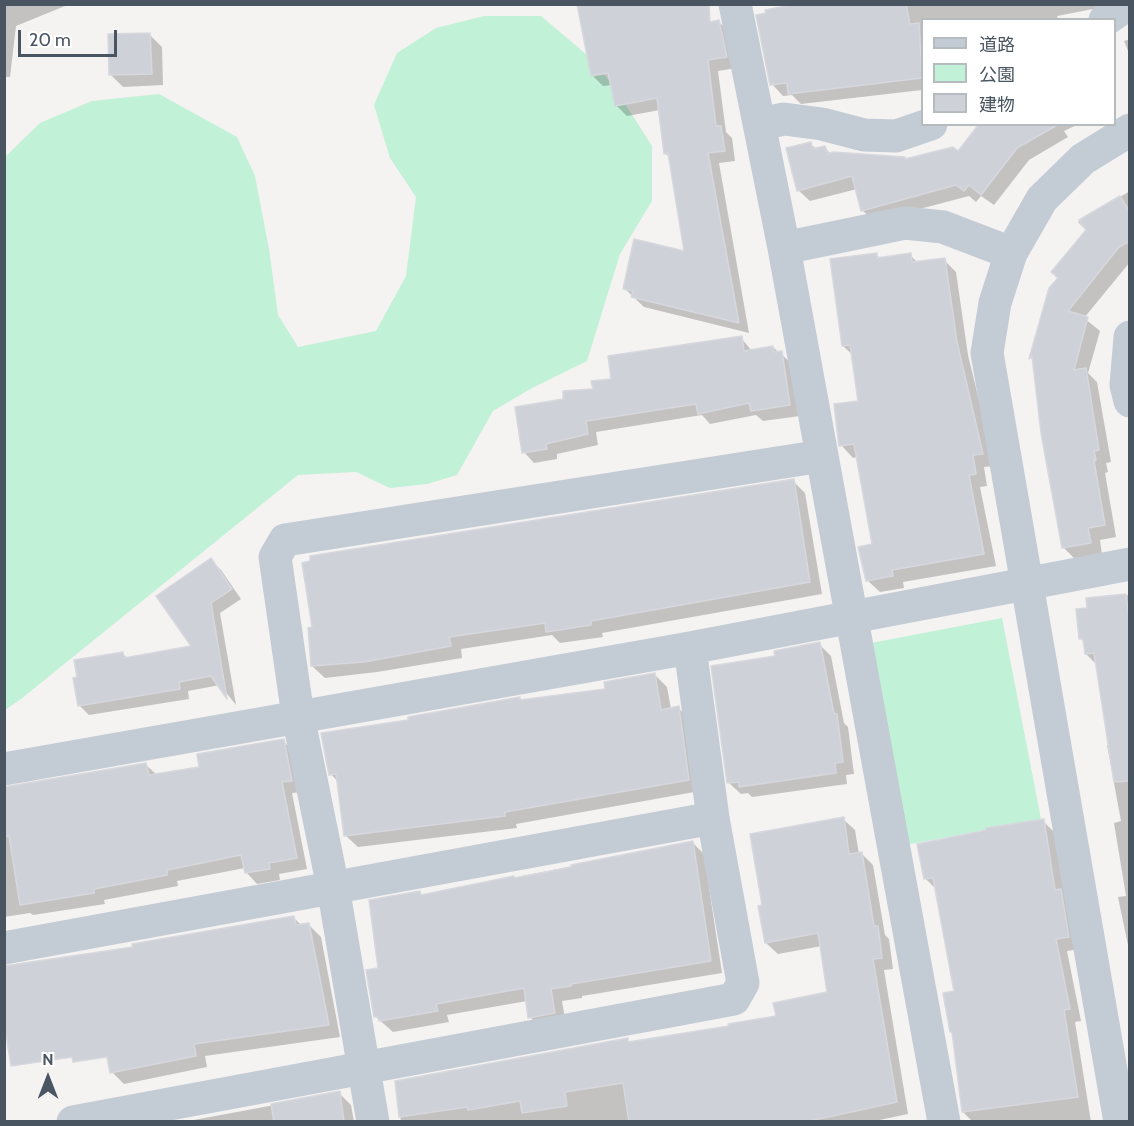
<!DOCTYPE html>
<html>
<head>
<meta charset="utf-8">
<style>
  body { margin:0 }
  #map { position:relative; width:1134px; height:1126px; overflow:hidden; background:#f5f2f2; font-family:Cabin,"Noto Sans JP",sans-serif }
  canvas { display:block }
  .frame { position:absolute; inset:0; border:6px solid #495561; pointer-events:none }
  .legend { position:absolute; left:921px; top:18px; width:195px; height:108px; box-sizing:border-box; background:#fff; border:2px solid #b6bbc0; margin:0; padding:8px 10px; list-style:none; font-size:18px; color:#495561 }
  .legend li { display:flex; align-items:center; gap:12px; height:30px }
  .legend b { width:30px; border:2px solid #b6bbc0 }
  .north { position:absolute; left:18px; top:1048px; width:60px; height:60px; -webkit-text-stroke:4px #fff; paint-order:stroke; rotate:0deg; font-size:16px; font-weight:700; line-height:24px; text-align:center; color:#495561 }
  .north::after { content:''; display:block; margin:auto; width:21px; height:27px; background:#495561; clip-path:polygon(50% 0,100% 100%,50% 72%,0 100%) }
  .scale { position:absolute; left:18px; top:30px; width:99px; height:27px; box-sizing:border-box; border:3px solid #495561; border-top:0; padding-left:8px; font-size:18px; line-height:21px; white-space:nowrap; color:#495561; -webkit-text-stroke:4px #fff; paint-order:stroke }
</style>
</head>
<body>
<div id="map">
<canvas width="1134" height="1126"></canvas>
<div class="frame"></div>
<ul class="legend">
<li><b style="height:8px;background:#c3ccd4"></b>道路</li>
<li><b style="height:16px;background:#c1f1d6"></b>公園</li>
<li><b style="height:16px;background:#ced1d7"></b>建物</li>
</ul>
<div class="north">N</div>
<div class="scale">20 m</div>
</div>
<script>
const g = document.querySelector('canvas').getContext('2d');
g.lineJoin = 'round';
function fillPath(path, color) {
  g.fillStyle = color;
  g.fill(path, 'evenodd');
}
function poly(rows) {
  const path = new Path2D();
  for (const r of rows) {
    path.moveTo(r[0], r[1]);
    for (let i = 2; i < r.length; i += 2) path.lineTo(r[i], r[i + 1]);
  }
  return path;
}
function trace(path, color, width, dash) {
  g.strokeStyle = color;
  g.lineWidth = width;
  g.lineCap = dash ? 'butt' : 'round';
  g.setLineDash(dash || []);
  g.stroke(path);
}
fillPath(poly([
  [484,16,541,16,587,55,613,85,652,146,652,201,620,254,587,361,532,388,493,411,457,475,427,484,390,488,356,472,298,475,21,699,5,710,5,157,40,123,92,101,159,94,237,137,255,176,269,249,278,315,298,347,376,331,406,276,416,197,390,158,374,105,397,53,436,28],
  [1002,618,1041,819,906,845,866,644]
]), '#c1f1d6');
fillPath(poly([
  [4,4,70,4,16,26,10,77,4,77],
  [805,4,1097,4,1098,8,1057,16,1058,20,922,20,922,90,801,104,792,95,783,96,772,84],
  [719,22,730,33,737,68,718,71,726,132,732,138,735,161,719,163,749,333,644,307,624,288,686,253,670,158,665,153,660,110,627,116,616,105,612,85,603,86,592,75,702,24],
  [150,35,162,47,163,85,123,87,111,75],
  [1130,39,1130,56,1124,41],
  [989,124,1079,124,1064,131,1068,137,1029,160,994,205,981,196,976,202,969,196,874,221,862,210,857,189,810,201,798,190,810,143,817,150,825,148,831,154,906,161,959,153],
  [1130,191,1130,262,1084,318,1100,331,1088,373,1097,382,1111,462,1106,463,1108,472,1105,473,1116,537,1100,540,1102,555,1075,559,1063,547,1034,361,1031,358,1050,289,1059,278,1087,231,1078,222],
  [876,254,881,259,910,255,918,263,944,260,956,272,968,355,995,466,984,467,987,486,980,487,996,566,903,582,904,588,880,592,867,580,874,545,858,457,853,458,841,445,860,402,854,356,843,346],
  [741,338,752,351,773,347,792,364,800,416,763,421,756,415,710,424,702,415,596,432,598,445,557,454,557,459,534,463,524,452,565,400,594,390,612,380],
  [793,481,805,493,822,594,602,633,603,637,560,643,552,635,461,649,462,658,377,672,325,678,312,666],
  [211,560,221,570,241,599,220,613,236,705,220,685,188,691,189,699,89,715,79,705,122,653,128,659,193,647],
  [1130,595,1130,955,1118,897,1126,896,1114,823,1121,821,1107,745,1110,744,1097,665,1086,654,1085,643,1080,638,1089,610,1087,600],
  [819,644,831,656,844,723,848,727,854,774,846,775,847,784,752,797,748,793,741,794,729,783],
  [655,675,667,687,671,709,678,708,691,720,700,791,516,824,517,828,358,847,345,835,339,783,331,774,410,721,519,699,522,701,607,690],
  [283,741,294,752,302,792,292,793,307,869,279,874,280,880,257,884,246,872,245,868,177,881,178,886,104,900,105,904,33,915,30,913,4,917,4,788,146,765,157,775,201,768],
  [843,819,855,830,859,854,861,853,873,865,885,935,889,939,893,969,884,970,908,1114,870,1122,401,1122,396,1082,627,1040,630,1043,730,1027,778,1017,829,993,822,946,778,954,766,943,764,906],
  [1043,821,1055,833,1080,949,1067,951,1081,1021,1075,1022,1091,1122,973,1122,963,1112,954,1034,951,1031,956,992,937,890,925,878],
  [692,842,704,854,722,973,582,996,582,998,562,1001,566,1025,542,1029,530,1017,527,1001,447,1015,449,1022,393,1032,376,1017,380,969,420,892,423,896],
  [294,918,302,926,309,925,321,937,340,1037,205,1056,207,1067,124,1084,112,1072,135,949],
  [339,1093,351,1105,354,1122,183,1122]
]), '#0003');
const building = poly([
  [577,4,709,4,710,22,719,20,727,57,708,60,716,126,721,126,725,151,708,153,739,323,631,297,633,291,623,289,634,239,684,251,668,153,664,154,657,98,615,106,608,73,591,76,577,4],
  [796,4,906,4,910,24,919,23,922,78,788,94,787,83,770,85,756,15,766,13,765,10,796,4],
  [150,33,152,74,109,75,108,34,150,33],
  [979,124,1059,124,1017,148,981,195,969,185,964,191,956,185,861,211,852,176,797,191,786,148,811,142,812,149,825,146,828,154,833,152,905,157,905,159,953,147,958,151,979,124],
  [1120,196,1130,212,1130,241,1119,247,1068,311,1088,317,1074,370,1086,368,1099,450,1094,451,1096,460,1094,461,1105,525,1088,528,1091,543,1062,548,1041,433,1032,356,1029,359,1049,288,1058,278,1051,272,1086,230,1079,220,1120,196],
  [877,253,877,258,911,253,912,262,945,258,957,342,983,454,973,455,976,474,969,475,984,554,892,570,893,576,866,581,858,547,872,544,854,444,839,446,834,404,858,401,850,345,842,346,830,259,877,253],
  [742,336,744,351,773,346,774,352,782,351,790,405,751,411,749,403,698,414,696,404,586,421,588,434,546,444,547,449,522,453,515,407,563,399,563,391,593,389,591,381,611,379,608,356,742,336],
  [794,479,810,582,591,621,591,625,546,632,545,623,449,637,451,646,364,662,311,666,308,628,312,627,302,563,310,561,310,556,794,479],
  [211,558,232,589,211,603,227,699,211,676,179,682,180,689,78,706,73,678,77,677,74,660,123,652,124,658,191,646,156,596,211,558],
  [1126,594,1130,627,1130,781,1114,782,1094,653,1085,654,1083,639,1079,639,1076,609,1087,608,1086,598,1126,594],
  [820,642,834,714,837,714,843,762,835,763,836,773,739,787,739,782,727,783,711,666,775,656,774,651,820,642],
  [655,673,661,710,679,706,689,780,505,812,505,816,344,836,336,774,329,775,321,733,408,720,408,717,520,697,520,700,605,689,604,682,655,673],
  [284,739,292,781,282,782,297,858,269,863,270,869,245,873,241,855,167,870,167,875,94,889,94,893,20,905,9,836,4,837,4,787,146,763,149,775,199,767,197,754,284,739],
  [844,817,849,854,862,852,874,926,878,926,882,958,873,959,897,1102,805,1122,629,1122,623,1083,565,1092,567,1106,522,1113,520,1101,468,1110,467,1107,399,1117,395,1081,628,1038,628,1042,729,1026,728,1024,776,1016,773,1003,827,992,818,933,765,943,758,906,762,905,750,834,844,817],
  [1044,819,1055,890,1061,889,1069,937,1056,939,1070,1009,1064,1010,1078,1097,962,1112,952,1032,950,1032,943,993,954,991,933,878,924,879,917,844,986,830,986,828,1044,819],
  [693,841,711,961,571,984,571,986,551,989,555,1013,528,1018,524,988,436,1004,438,1011,379,1021,378,1017,374,1017,366,970,378,968,369,900,420,891,421,895,514,876,514,878,572,867,571,865,693,841],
  [294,916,296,925,309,923,329,1025,194,1044,196,1056,110,1073,107,1057,73,1062,72,1057,11,1066,4,1022,4,966,133,947,132,944,294,916],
  [340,1091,344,1122,274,1122,271,1104,340,1091]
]);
fillPath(building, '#ced1d7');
trace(building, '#d6d8de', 1.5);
trace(poly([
  [735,4,784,248,944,1122],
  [1105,20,1128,4],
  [760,124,784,119,822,124,864,135,896,136,931,124],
  [784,248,905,223,943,227,1011,253],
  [1130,337,1126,385,1130,401],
  [4,769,690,648,1130,564],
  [4,948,713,818],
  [73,1122,734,999,743,983,713,818,690,648],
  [373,1122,333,887,298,716,275,557,285,540,822,456],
  [1120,1122,987,353,995,303,1011,253,1042,199,1083,159,1130,130]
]), '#c3ccd4', 33);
</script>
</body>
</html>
